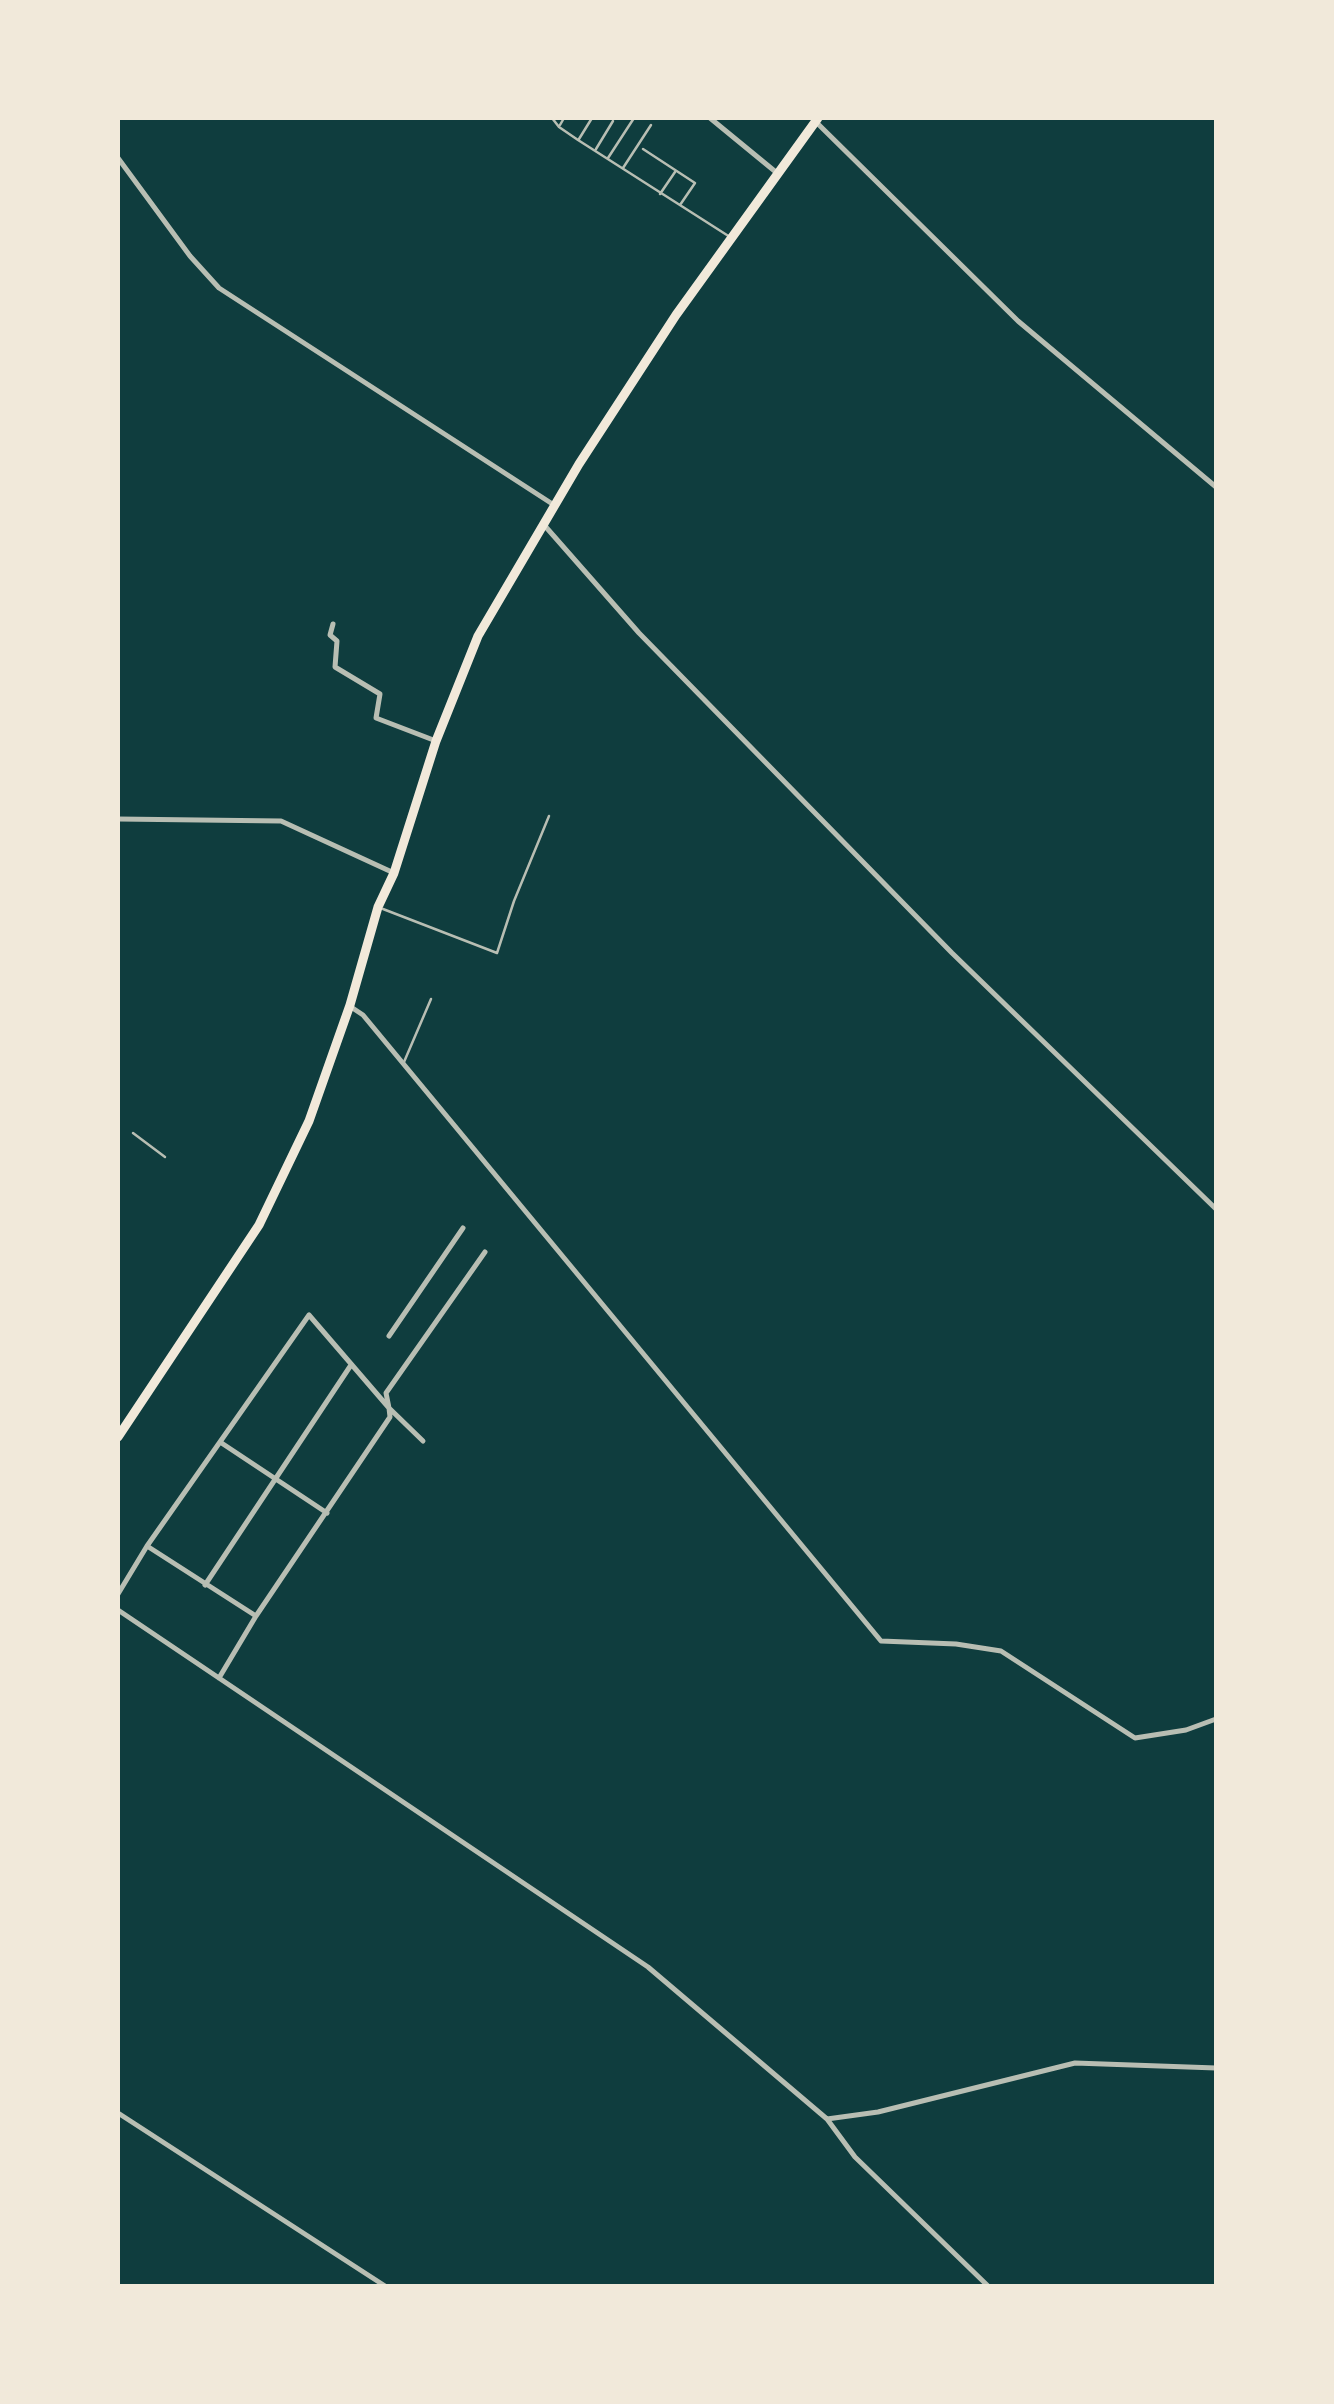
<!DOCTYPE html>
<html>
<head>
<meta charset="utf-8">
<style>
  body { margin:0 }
  #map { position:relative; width:1334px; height:2404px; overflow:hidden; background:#0f3d3e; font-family:"Alegreya Sans",sans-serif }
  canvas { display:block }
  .frame { position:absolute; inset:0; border:120px solid #f1e9da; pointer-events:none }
</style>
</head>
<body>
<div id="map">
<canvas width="1334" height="2404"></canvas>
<div class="frame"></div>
</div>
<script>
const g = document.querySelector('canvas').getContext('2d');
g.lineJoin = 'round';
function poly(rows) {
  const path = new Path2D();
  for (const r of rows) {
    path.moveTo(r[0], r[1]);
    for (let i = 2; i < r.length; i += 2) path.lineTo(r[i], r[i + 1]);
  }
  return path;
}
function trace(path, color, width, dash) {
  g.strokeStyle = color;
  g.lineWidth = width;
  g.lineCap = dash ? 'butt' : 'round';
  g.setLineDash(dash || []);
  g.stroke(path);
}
trace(poly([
  [552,118,559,127,578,140,730,237],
  [560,125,564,118],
  [579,139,592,118],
  [596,149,613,121],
  [643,149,695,183,680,205],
  [608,158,634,118],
  [623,168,651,125],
  [660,194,675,172],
  [383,909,497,953,514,901,549,816],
  [404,1062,431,999],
  [133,1133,165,1157]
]), '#b8beb3', 2.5);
trace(poly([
  [710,118,777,173],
  [815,121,1018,321,1216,487],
  [118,158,190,256,219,288,554,505],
  [545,526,639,633,952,953,1216,1209],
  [333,624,330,635,337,641,335,667,380,694,376,718,436,741],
  [118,819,281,821,394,873],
  [351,1007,363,1015,881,1641,956,1644,1001,1651,1135,1738,1186,1730,1216,1719],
  [389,1336,463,1228],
  [423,1441,389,1408,386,1393,485,1252],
  [220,1442,327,1513],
  [205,1585,351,1365],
  [118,1594,147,1546],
  [118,1610,648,1967,827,2119,878,2112,1075,2063,1216,2068],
  [219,1678,256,1616,390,1417,389,1408,309,1315,147,1546,256,1616],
  [118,2113,385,2286],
  [827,2119,855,2157,988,2286]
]), '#b8beb3', 5);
trace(poly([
  [118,1437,259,1225,309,1121,350,1005,378,907,394,873,436,741,478,636,579,464,676,315,818,118]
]), '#f1e9da', 9);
</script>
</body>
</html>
